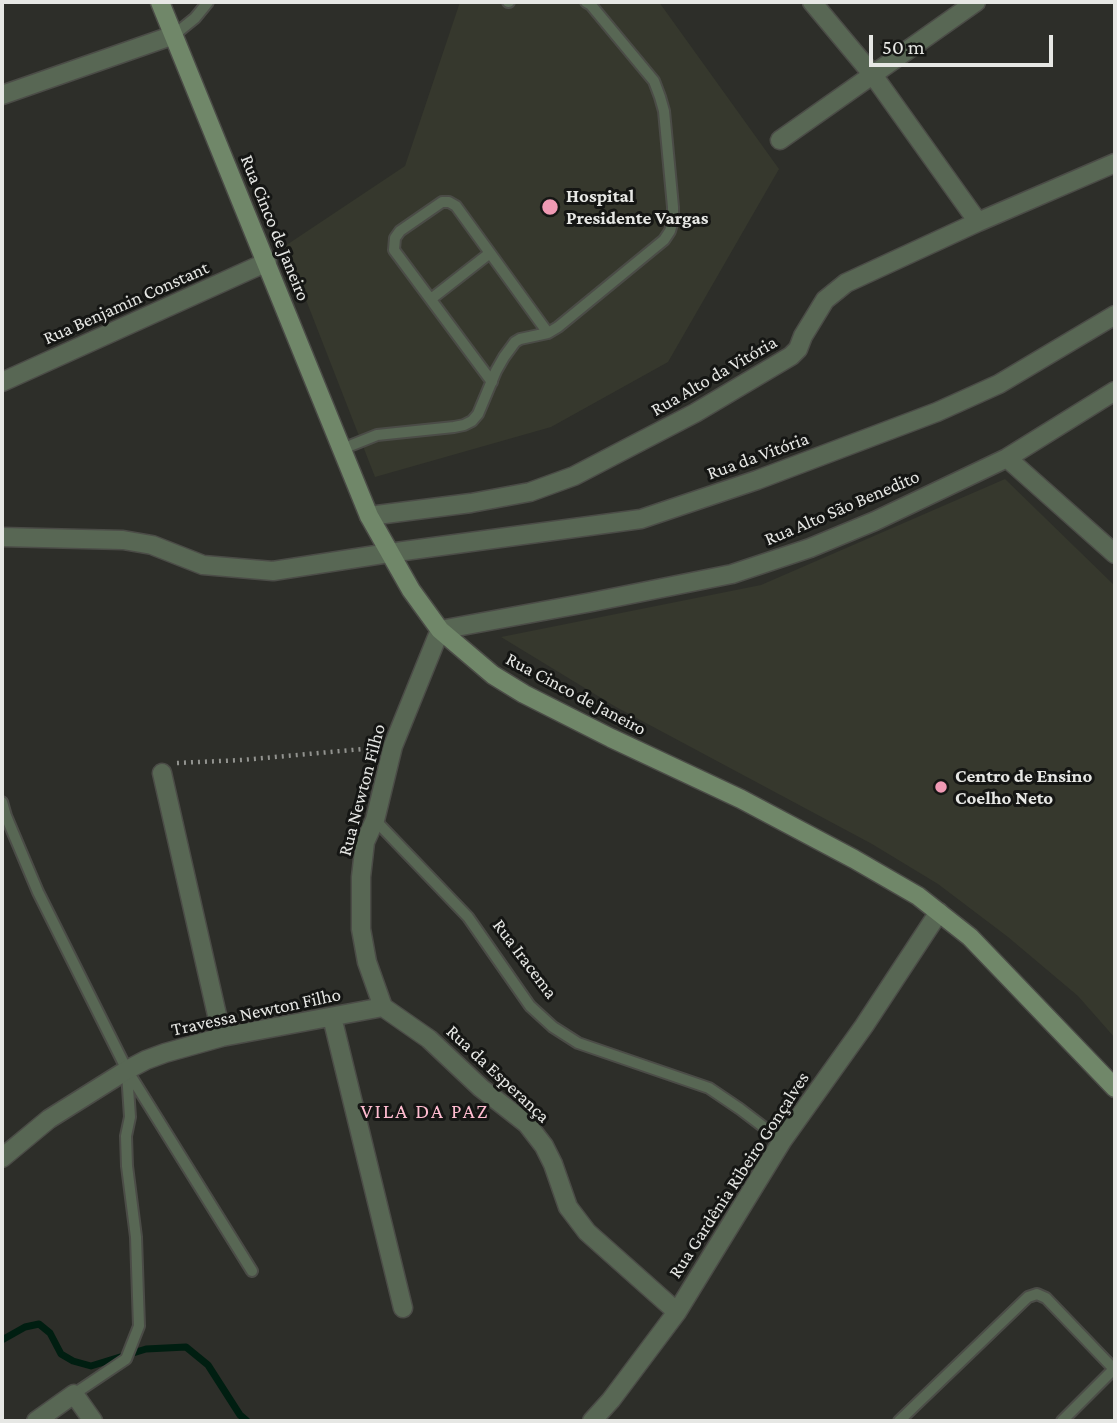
<!DOCTYPE html>
<html>
<head>
<meta charset="utf-8">
<style>
  body { margin:0 }
  #map { position:relative; width:1117px; height:1423px; overflow:hidden; background:#2d2e29; font-family:"Crimson Pro",serif }
  canvas { display:block }
  .frame { position:absolute; inset:0; border:4px solid #e6e7e4; pointer-events:none }
  .scale { position:absolute; left:869px; top:35px; width:184px; height:32px; box-sizing:border-box; border:4px solid #e6e7e4; border-top:0; padding-left:9px; font-size:21px; line-height:24px; white-space:nowrap; color:#e6e7e4; -webkit-text-stroke:5px #151614; paint-order:stroke }
</style>
</head>
<body>
<div id="map">
<canvas width="1117" height="1423"></canvas>
<div class="frame"></div>
<div class="scale">50 m</div>
</div>
<script>
const g = document.querySelector('canvas').getContext('2d');
g.lineJoin = 'round';
function fillPath(path, color) {
  g.fillStyle = color;
  g.fill(path, 'evenodd');
}
function poly(rows) {
  const path = new Path2D();
  for (const r of rows) {
    path.moveTo(r[0], r[1]);
    for (let i = 2; i < r.length; i += 2) path.lineTo(r[i], r[i + 1]);
  }
  return path;
}
function trace(path, color, width, dash) {
  g.strokeStyle = color;
  g.lineWidth = width;
  g.lineCap = dash ? 'butt' : 'round';
  g.setLineDash(dash || []);
  g.stroke(path);
}
function label(font, color, halo, rows, align = 'center') {
  g.font = font + ' "Crimson Pro",serif';
  g.lineWidth = 6;
  g.setLineDash([]);
  g.textBaseline = 'middle';
  g.strokeStyle = halo;
  g.fillStyle = color;
  for (const [text, x, y, turn = 0] of rows) {
    g.save();
    g.translate(x, y);
    g.rotate((+turn || 0) * Math.PI / 180);
    g.textAlign = isNaN(turn) ? turn : align;
    if (halo) g.strokeText(text, 0, 0);
    g.fillText(text, 0, 0);
    g.restore();
  }
}
fillPath(poly([
  [460,2,659,2,779,169,668,362,551,427,375,477,285,246,405,166],
  [1005,479,1115,586,1115,1038,1078,996,1008,937,938,884,872,844,616,707,501,637,761,585]
]), '#36382d');
trace(poly([
  [2,1340,25,1327,39,1324,50,1333,61,1354,73,1361,91,1366,146,1349,186,1347,208,1365,240,1415,247,1421]
]), '#001e11', 7);
const service = poly([
  [508,2,509,2],
  [174,35,195,18,208,2],
  [431,299,490,253],
  [492,382,394,250,395,238,400,231,442,202,449,202,456,206,548,333],
  [342,449,377,435,454,427,464,425,472,421,478,414,496,371,504,357,515,342,520,339,548,333,558,327,664,240,670,231,673,220,673,207,664,111,660,97,654,81,591,5,586,2],
  [2,802,6,816,38,892,127,1070,252,1271],
  [375,820,468,917,530,1006,553,1027,578,1043,709,1088,740,1109,782,1141],
  [74,1394,126,1359,139,1326,136,1237,127,1166,126,1136,130,1117,127,1073],
  [899,1421,1028,1297,1037,1294,1046,1298,1114,1369],
  [1062,1421,1115,1368]
]);
const minor = poly([
  [812,2,873,75,978,222],
  [2,95,174,35],
  [780,140,976,2],
  [2,382,267,262],
  [1007,458,1115,554],
  [369,516,471,503,530,492,574,476,695,413,791,356,798,349,803,336,825,300,846,283,978,222,1115,163],
  [2,537,123,540,152,545,203,565,273,571,389,553,641,519,757,480,937,412,999,384,1115,315],
  [162,773,222,1037],
  [383,1007,367,962,361,929,361,877,365,842,375,820,393,746,440,630,592,602,732,574,810,548,875,521,1007,458,1115,391],
  [383,1007,429,1039,481,1088,527,1124,544,1146,553,1164,568,1207,587,1232,677,1312],
  [332,1017,403,1308],
  [2,1158,49,1119,127,1070,146,1060,165,1053,222,1037,383,1007],
  [36,1421,74,1394,93,1421],
  [592,1421,611,1400,677,1312,782,1141,864,1026,939,912]
]);
const secondary = poly([
  [160,2,369,516,411,590,440,630,493,675,524,694,611,738,741,799,854,859,918,896,970,937,1115,1088]
]);
trace(service, '#4b4c47', 14);
trace(minor, '#4b4c47', 21);
trace(secondary, '#4b4c47', 21);
trace(poly([
  [177,763,242,760,374,748]
]), '#92938f', 4.5, [2, 5]);
trace(service, '#586754', 10);
trace(minor, '#586754', 18);
trace(secondary, '#708769', 18);
for (const [x, y, r, color] of [
  [550,207,9,"#f09ab4"],
  [941,787,7,"#f09ab4"]
]) {
  const dot = new Path2D();
  dot.arc(x, y, r, 0, 2 * Math.PI);
  g.fillStyle = color;
  g.fill(dot);
  trace(dot, '#151614', 2.5);
}
label('bold 19px', '#e6e7e4', '#151614', [
  ["Hospital",566,196],
  ["Presidente Vargas",566,218],
  ["Centro de Ensino",955,776],
  ["Coelho Neto",955,798]
], 'left');
label('19px', '#e6e7e4', '#151614', [
  ["Rua Cinco de Janeiro",275,228,68],
  ["Rua Benjamin Constant",126,303,-24],
  ["Rua Alto da Vitória",714,376,-30],
  ["Rua da Vitória",758,456,-20],
  ["Rua Alto São Benedito",842,508,-23],
  ["Rua Cinco de Janeiro",576,694,28],
  ["Rua Newton Filho",362,790,-75],
  ["Rua Iracema",525,959,53],
  ["Travessa Newton Filho",256,1012,-12],
  ["Rua da Esperança",498,1074,43],
  ["Rua Gardênia Ribeiro Gonçalves",739,1175,-57]
]);
g.letterSpacing = '2px';
label('21px', '#ffbcd0', '#151614', [
  ["VILA DA PAZ",425,1112]
]);
g.letterSpacing = '0px';
</script>
</body>
</html>
